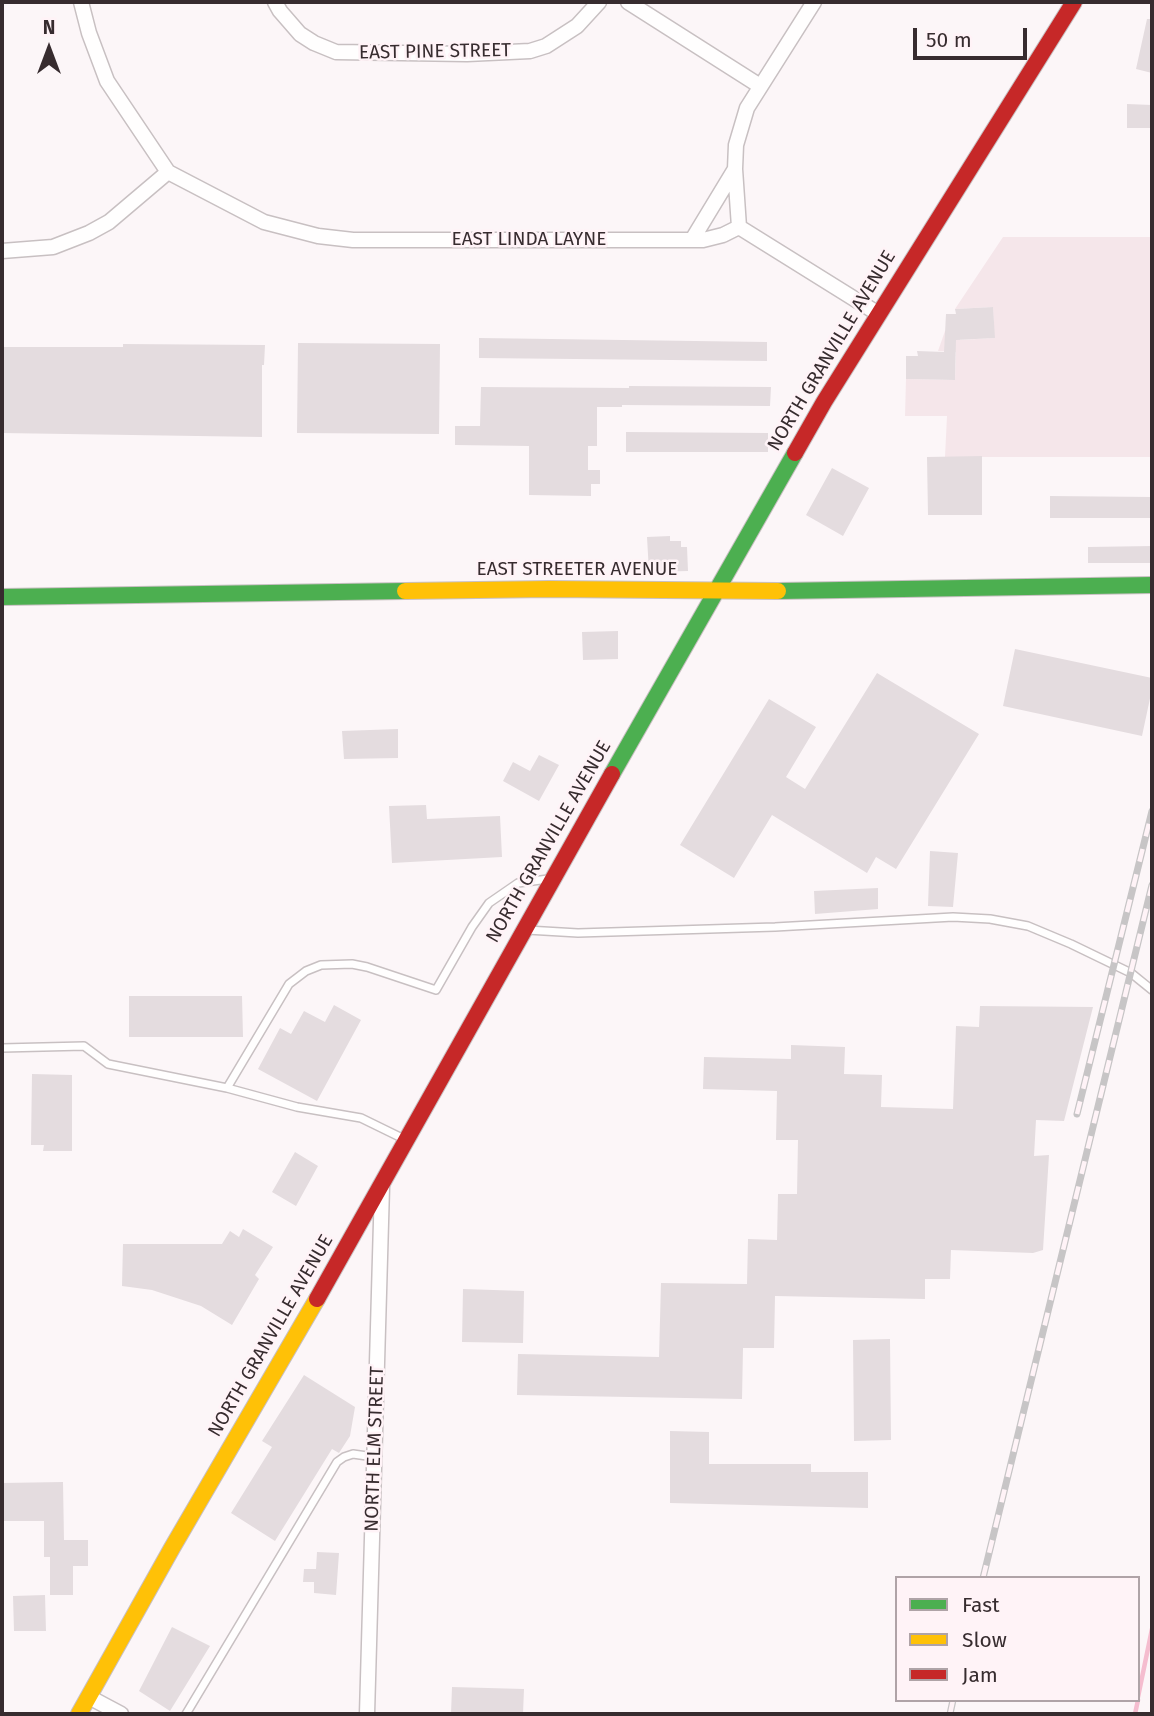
<!DOCTYPE html>
<html>
<head>
<meta charset="utf-8">
<style>
  body { margin:0 }
  #map { position:relative; width:1154px; height:1716px; overflow:hidden; background:#fcf6f8; font-family:"Fira Sans",sans-serif }
  canvas { display:block }
  .frame { position:absolute; inset:0; border:4px solid #372c2f; pointer-events:none }
  .legend { position:absolute; left:895px; top:1576px; width:245px; height:126px; box-sizing:border-box; background:#fff3f7; border:2px solid #afa3a7; margin:0; padding:9px 12px; list-style:none; font-size:21px; color:#372c2f }
  .legend li { display:flex; align-items:center; gap:14px; height:35px }
  .legend b { width:35px; border:2px solid #afa3a7 }
  .north { position:absolute; left:14px; top:14px; width:70px; height:70px; -webkit-text-stroke:5px #fff3f7; paint-order:stroke; rotate:0deg; font-size:19px; font-weight:700; line-height:28px; text-align:center; color:#372c2f }
  .north::after { content:''; display:block; margin:auto; width:24px; height:32px; background:#372c2f; clip-path:polygon(50% 0,100% 100%,50% 72%,0 100%) }
  .scale { position:absolute; left:913px; top:28px; width:114px; height:32px; box-sizing:border-box; border:4px solid #372c2f; border-top:0; padding-left:9px; font-size:21px; line-height:24px; white-space:nowrap; color:#372c2f; -webkit-text-stroke:5px #fff3f7; paint-order:stroke }
</style>
</head>
<body>
<div id="map">
<canvas width="1154" height="1716"></canvas>
<div class="frame"></div>
<ul class="legend">
<li><b style="height:9px;background:#4caf50"></b>Fast</li>
<li><b style="height:9px;background:#ffc107"></b>Slow</li>
<li><b style="height:9px;background:#c62828"></b>Jam</li>
</ul>
<div class="north">N</div>
<div class="scale">50 m</div>
</div>
<script>
const g = document.querySelector('canvas').getContext('2d');
g.lineJoin = 'round';
function fillPath(path, color) {
  g.fillStyle = color;
  g.fill(path, 'evenodd');
}
function poly(rows) {
  const path = new Path2D();
  for (const r of rows) {
    path.moveTo(r[0], r[1]);
    for (let i = 2; i < r.length; i += 2) path.lineTo(r[i], r[i + 1]);
  }
  return path;
}
function trace(path, color, width, dash) {
  g.strokeStyle = color;
  g.lineWidth = width;
  g.lineCap = dash ? 'butt' : 'round';
  g.setLineDash(dash || []);
  g.stroke(path);
}
function label(font, color, halo, rows, align = 'center') {
  g.font = font + ' "Fira Sans",sans-serif';
  g.lineWidth = 5;
  g.setLineDash([]);
  g.textBaseline = 'middle';
  g.strokeStyle = halo;
  g.fillStyle = color;
  for (const [text, x, y, turn = 0] of rows) {
    g.save();
    g.translate(x, y);
    g.rotate((+turn || 0) * Math.PI / 180);
    g.textAlign = isNaN(turn) ? turn : align;
    if (halo) g.strokeText(text, 0, 0);
    g.fillText(text, 0, 0);
    g.restore();
  }
}
fillPath(poly([
  [1003,237,1152,237,1152,457,945,457,947,416,905,416,906,379,955,380,956,352,938,351,945,331,956,332,960,340,994,338,993,307,955,309]
]), '#f5e6ea');
trace(poly([
  [1138,1697,1152,1629],
  [1135,1714,1138,1700]
]), '#f5bdcf', 4.5);
fillPath(poly([
  [1147,19,1152,19,1152,73,1136,69],
  [1127,104,1152,105,1152,128,1127,128],
  [993,307,995,338,956,340,955,380,906,379,906,356,918,356,917,351,944,352,946,314,956,314,955,309],
  [479,338,767,342,767,361,479,358],
  [298,343,440,344,439,434,297,433],
  [123,344,265,345,264,365,262,365,262,437,2,433,2,347,123,347],
  [629,386,771,387,770,406,622,405,622,407,597,407,597,446,588,446,588,470,600,470,600,484,591,484,591,496,529,495,529,446,455,445,455,426,480,426,481,387,629,388],
  [626,432,768,433,768,452,626,452],
  [982,456,982,515,928,515,927,457],
  [832,468,869,488,843,536,806,515],
  [1050,496,1152,497,1152,518,1050,518],
  [670,536,670,541,681,541,681,547,687,547,688,571,649,572,647,537],
  [1152,546,1152,563,1088,563,1088,547],
  [618,631,618,659,583,660,582,632],
  [1015,649,1152,678,1152,689,1142,736,1003,706],
  [877,673,979,734,896,869,876,857,867,873,772,815,734,878,680,845,769,699,816,727,786,777,805,789],
  [398,729,398,758,344,759,342,731],
  [539,755,559,765,539,801,503,781,513,762,530,771],
  [426,805,427,819,500,816,502,857,392,863,389,806],
  [930,851,958,853,953,907,928,906],
  [878,888,878,909,815,914,814,891],
  [129,996,242,996,243,1037,129,1037],
  [334,1005,361,1020,317,1101,258,1069,280,1028,291,1034,304,1011,325,1022],
  [980,1006,1093,1007,1064,1121,1036,1120,1034,1156,1049,1155,1043,1250,1033,1253,951,1250,950,1279,925,1279,925,1299,775,1296,774,1348,743,1348,742,1399,517,1395,518,1354,659,1357,661,1283,747,1284,748,1239,777,1240,778,1194,797,1194,798,1140,776,1140,777,1091,703,1089,704,1057,791,1059,791,1045,845,1047,844,1074,882,1075,881,1107,953,1109,956,1026,979,1027],
  [32,1074,72,1075,72,1151,43,1151,44,1145,31,1145],
  [295,1152,318,1166,296,1206,272,1192],
  [243,1229,273,1247,255,1275,259,1279,232,1325,201,1306,152,1290,122,1286,123,1244,222,1244,230,1231,239,1237],
  [463,1289,524,1291,523,1343,462,1342],
  [890,1339,891,1440,854,1441,853,1340],
  [304,1375,355,1407,350,1436,339,1453,332,1449,275,1541,231,1513,272,1447,262,1441],
  [670,1431,709,1432,709,1464,811,1464,811,1472,868,1472,868,1508,670,1503],
  [63,1482,64,1540,88,1540,88,1566,73,1566,73,1595,50,1595,50,1557,44,1557,44,1521,2,1521,2,1483],
  [317,1552,339,1553,336,1595,314,1593,314,1582,303,1582,304,1569,316,1569],
  [45,1595,46,1631,14,1631,13,1596],
  [172,1627,210,1646,170,1711,139,1691],
  [452,1687,524,1689,523,1714,451,1714]
]), '#e4dcdf');
const lane = poly([
  [527,930,578,933,775,927,953,917,990,919,1028,926,1071,944,1131,973,1152,990],
  [2,1048,84,1046,108,1064,227,1088,297,1107,361,1118,404,1139],
  [227,1088,289,984,306,971,321,965,352,964,367,967,436,990,472,927,489,903,518,883,548,879],
  [186,1714,337,1462,344,1457,353,1454,374,1457]
]);
const street = poly([
  [81,2,89,33,107,81,168,172,264,222,318,236,353,240,703,240,723,235,739,227,877,313],
  [275,2,280,11,300,34,314,43,336,52,467,54,530,51,546,46,577,26,599,2],
  [628,2,760,86],
  [735,169,739,227],
  [692,240,735,169,736,145,747,108,814,2],
  [2,251,53,247,89,233,109,222,168,172],
  [89,1697,121,1714],
  [367,1714,382,1187]
]);
const fast = poly([
  [778,591,1152,585],
  [2,597,405,591],
  [612,774,795,453]
]);
const slow = poly([
  [405,591,549,589,778,591],
  [79,1714,172,1548,317,1299]
]);
const jam = poly([
  [795,453,824,402,1074,2],
  [317,1299,612,774]
]);
trace(lane, '#c8c0c2', 10);
trace(street, '#c8c0c2', 17);
trace(fast, '#c8c0c2', 18);
trace(slow, '#c8c0c2', 18);
trace(jam, '#c8c0c2', 18);
trace(lane, '#fffefe', 7);
trace(street, '#fffefe', 14);
trace(fast, '#4caf50', 16);
trace(slow, '#ffc107', 16);
trace(jam, '#c62828', 16);
const rail = poly([
  [1077,1114,1152,811],
  [983,1578,1152,885],
  [950,1714,953,1700]
]);
trace(rail, '#c7c5c6', 7);
trace(rail, '#fff3f7', 4.5, [13]);
label('19px', '#372c2f', '#fff3f7', [
  ["EAST PINE STREET",435,52,-1],
  ["EAST LINDA LAYNE",529,240],
  ["NORTH GRANVILLE AVENUE",832,351,-59],
  ["EAST STREETER AVENUE",577,570],
  ["NORTH GRANVILLE AVENUE",549,842,-60],
  ["NORTH GRANVILLE AVENUE",271,1336,-60],
  ["NORTH ELM STREET",375,1449,-88]
]);
</script>
</body>
</html>
